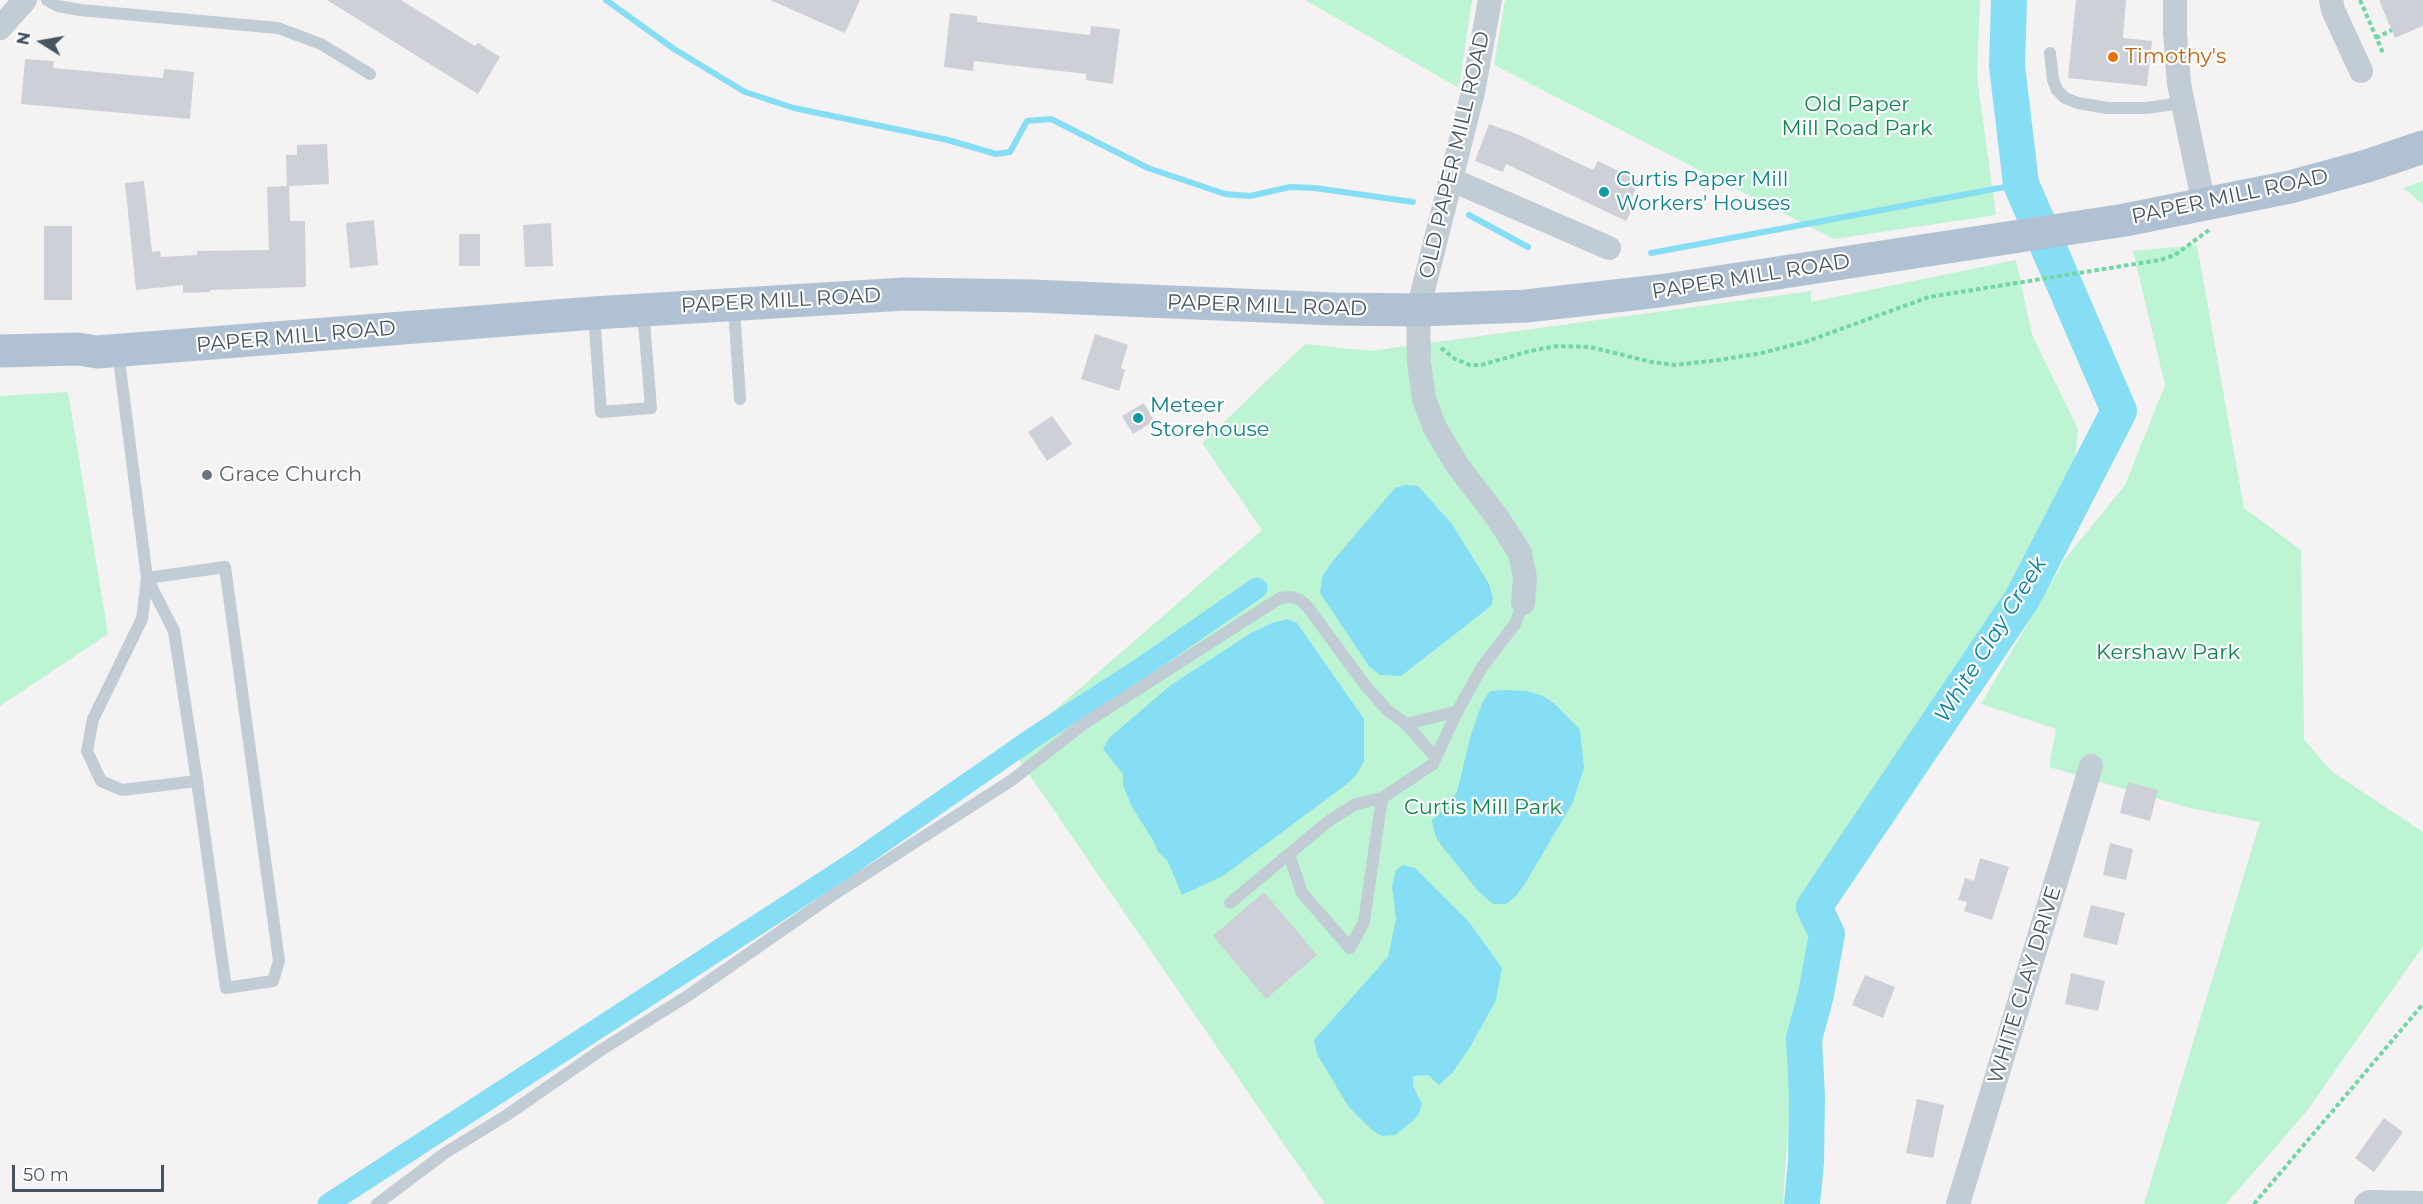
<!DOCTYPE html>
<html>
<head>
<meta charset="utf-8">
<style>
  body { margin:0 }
  #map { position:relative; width:2423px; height:1204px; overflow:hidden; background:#f4f2f2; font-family:Montserrat,sans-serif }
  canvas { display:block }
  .north { position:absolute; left:12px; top:12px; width:60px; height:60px; -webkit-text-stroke:4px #fff; paint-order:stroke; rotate:281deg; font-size:16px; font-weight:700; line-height:24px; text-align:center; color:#475562 }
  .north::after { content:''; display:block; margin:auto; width:21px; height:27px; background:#475562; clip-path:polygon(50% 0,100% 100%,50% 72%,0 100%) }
  .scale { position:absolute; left:12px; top:1165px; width:152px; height:27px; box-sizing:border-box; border:3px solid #475562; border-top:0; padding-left:8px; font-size:18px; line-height:21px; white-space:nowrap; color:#475562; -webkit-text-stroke:4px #fff; paint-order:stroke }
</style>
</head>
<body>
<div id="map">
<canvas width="2423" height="1204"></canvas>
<div class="north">N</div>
<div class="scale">50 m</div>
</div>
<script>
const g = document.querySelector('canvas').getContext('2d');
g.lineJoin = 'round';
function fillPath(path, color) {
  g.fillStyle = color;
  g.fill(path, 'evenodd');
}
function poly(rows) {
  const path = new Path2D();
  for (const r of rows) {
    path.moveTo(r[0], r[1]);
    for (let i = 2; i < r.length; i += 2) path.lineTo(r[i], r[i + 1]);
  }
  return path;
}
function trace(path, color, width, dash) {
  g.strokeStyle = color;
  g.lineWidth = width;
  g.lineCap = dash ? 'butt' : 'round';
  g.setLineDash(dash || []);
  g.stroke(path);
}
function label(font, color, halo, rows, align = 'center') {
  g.font = font + ' Montserrat,sans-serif';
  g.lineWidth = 4.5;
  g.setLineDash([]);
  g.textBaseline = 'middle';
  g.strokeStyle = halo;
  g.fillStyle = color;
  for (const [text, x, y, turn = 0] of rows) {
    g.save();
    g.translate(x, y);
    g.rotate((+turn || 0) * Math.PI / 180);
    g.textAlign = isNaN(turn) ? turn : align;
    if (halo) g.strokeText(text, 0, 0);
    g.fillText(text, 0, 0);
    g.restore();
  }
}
fillPath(poly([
  [1305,0,1472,0,1459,88],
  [1505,0,1980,0,1977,77,1996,215,1834,239,1494,65],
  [2423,181,2423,204,2403,188],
  [2197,245,2244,508,2301,550,2304,739,2331,771,2423,832,2423,946,2306,1112,2226,1204,2144,1204,2260,822,2190,808,2049,767,2056,729,1981,704,2065,559,2125,485,2165,385,2133,251],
  [2016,260,2032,335,2078,429,2068,520,1904,762,1867,822,1831,895,1804,960,1794,1031,1783,1204,1325,1204,1011,748,1262,530,1202,443,1305,344,1370,351,1811,291,1811,302],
  [68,392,108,634,0,706,0,396]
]), '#bdf4d3');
fillPath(poly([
  [1405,485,1418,486,1452,524,1489,584,1493,597,1491,606,1401,676,1380,675,1369,666,1320,593,1322,577,1332,562,1395,488],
  [1287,619,1297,623,1364,719,1364,761,1357,774,1347,784,1223,876,1182,895,1167,860,1158,852,1153,840,1132,807,1123,785,1123,774,1103,749,1110,737,1171,685,1251,633,1272,623],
  [1507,690,1527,691,1543,696,1555,704,1580,730,1584,768,1573,802,1526,882,1516,896,1506,904,1493,904,1479,892,1441,845,1435,835,1432,820,1447,806,1457,792,1471,734,1483,701,1490,691],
  [1403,865,1415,868,1469,922,1502,968,1496,1000,1469,1049,1452,1073,1439,1085,1428,1075,1413,1076,1413,1086,1422,1104,1419,1113,1414,1120,1395,1135,1382,1136,1372,1130,1348,1106,1317,1054,1314,1040,1388,957,1396,919,1392,886,1396,870]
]), '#86def5');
trace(poly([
  [606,0,674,49,745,92,794,108,948,140,996,154,1010,152,1027,121,1051,119,1148,168,1225,194,1250,196,1290,187,1315,188,1413,202],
  [1469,215,1528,247],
  [1651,253,2021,184]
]), '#86def5', 6);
trace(poly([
  [328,1204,854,862,1031,739,1144,666,1257,588]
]), '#86def5', 21);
trace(poly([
  [1802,1204,1806,1162,1807,1096,1804,1039,1816,994,1827,934,1814,907,2022,599,2119,411,2021,184,2007,66,2009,0]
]), '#86def5', 36);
fillPath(poly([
  [327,0,401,0,475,46,478,43,500,57,478,94],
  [770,0,860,0,845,33],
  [2076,0,2126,0,2123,38,2152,41,2147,86,2068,78],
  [2379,0,2423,0,2423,26,2395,38],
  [950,13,977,16,977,22,1090,35,1091,26,1120,29,1113,84,1086,80,1086,74,974,61,973,71,944,67],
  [25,59,54,61,53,68,163,78,164,69,194,72,190,119,21,104],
  [1489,124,1517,134,1593,170,1598,161,1639,181,1632,198,1637,200,1626,221,1506,164,1503,172,1475,161],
  [327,144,329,184,287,186,286,155,297,155,297,145],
  [144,181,152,252,160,251,161,257,197,255,197,251,269,250,267,187,289,186,290,221,305,221,306,287,210,290,210,292,183,293,183,285,136,290,125,183],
  [374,220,378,265,350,268,346,223],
  [551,223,553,266,525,267,523,225],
  [44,226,72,226,72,300,44,300],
  [459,234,480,234,480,266,459,266],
  [1095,334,1128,345,1121,368,1125,370,1119,391,1081,379],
  [1144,403,1154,421,1133,434,1122,416],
  [1052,416,1072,444,1047,461,1028,432],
  [2128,782,2158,790,2150,821,2120,813],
  [2110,843,2133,849,2126,880,2103,875],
  [1980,858,2009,867,1992,920,1964,911,1967,902,1958,900,1965,878,1974,881],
  [1264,892,1317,955,1266,999,1213,936],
  [2091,905,2125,913,2117,945,2083,937],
  [2071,973,2105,981,2098,1011,2065,1004],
  [1865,975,1895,987,1883,1018,1852,1005],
  [1917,1099,1944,1105,1933,1158,1906,1153],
  [2384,1118,2403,1132,2374,1172,2355,1158]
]), '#cdd1d7');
trace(poly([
  [2360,0,2383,53],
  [2376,38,2392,30],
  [1441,348,1455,359,1470,365,1481,365,1530,351,1557,346,1590,347,1652,362,1675,365,1719,360,1762,353,1808,341,1929,297,2160,260,2175,255,2209,230],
  [2254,1204,2423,1004]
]), '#71d6a5', 4, [4.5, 3]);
trace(poly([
  [47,0,58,6,80,10,278,28,321,44,370,74],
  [2050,53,2053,80,2057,90,2065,98,2078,103,2107,108,2146,108,2182,103],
  [734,307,740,399],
  [594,314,601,412,651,408,643,310],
  [118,352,147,578,142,619,93,719,87,751,101,781,122,790,197,781,226,988,273,981,279,961,225,567,147,578,174,631,197,781],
  [1436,758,1406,724,1458,711],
  [1289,854,1302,893,1350,948,1364,922,1382,798],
  [1230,903,1330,820,1356,804,1382,798,1433,764,1456,714,1482,667,1515,624,1523,603],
  [377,1204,445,1153,507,1115,601,1050,689,995,833,895,1012,780,1082,725,1280,598,1292,597,1300,600,1307,606,1365,685,1387,710,1406,724]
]), '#c1ccd4', 12);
trace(poly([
  [1490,0,1473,92,1418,310,1419,362,1424,399,1435,428,1457,465,1497,517,1520,553,1525,578,1523,603],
  [2175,0,2175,33,2179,84,2204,205],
  [2331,0,2333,10,2361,71],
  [0,28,25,0],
  [1450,179,1609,248],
  [1958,1204,2091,766],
  [2366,1204,2369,1202,2423,1203]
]), '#c1ccd4', 24);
trace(poly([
  [0,351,78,349,97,352,594,313,905,294,1032,296,1335,309,1418,310,1526,306,1659,291,2125,220,2290,187,2367,166,2423,147]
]), '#afc1d3', 33);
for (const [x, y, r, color] of [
  [2113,57,6,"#e8710a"],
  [1604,192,6,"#0f9aa8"],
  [1138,418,6,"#0f9aa8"],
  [207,475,6,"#6b7280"]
]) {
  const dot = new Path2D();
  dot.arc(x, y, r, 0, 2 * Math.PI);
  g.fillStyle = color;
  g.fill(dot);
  trace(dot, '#fff', 2);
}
label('21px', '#c56008', '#fff', [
  ["Timothy's",2125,57]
], 'left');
label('21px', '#0e874b', '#fff', [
  ["Old Paper",1857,105],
  ["Mill Road Park",1857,129],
  ["Kershaw Park",2168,653],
  ["Curtis Mill Park",1483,808]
]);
label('21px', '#475562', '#fff', [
  ["OLD PAPER MILL ROAD",1455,155,-77],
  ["PAPER MILL ROAD",2230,197,-12],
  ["PAPER MILL ROAD",1751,277,-9],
  ["PAPER MILL ROAD",781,301,-3],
  ["PAPER MILL ROAD",1267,306,2],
  ["PAPER MILL ROAD",296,337,-5],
  ["WHITE CLAY DRIVE",2025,985,-73]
]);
label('21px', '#0d838f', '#fff', [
  ["Curtis Paper Mill",1616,180],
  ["Workers' Houses",1616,204],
  ["Meteer",1150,406],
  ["Storehouse",1150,430]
], 'left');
label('21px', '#5b616d', '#fff', [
  ["Grace Church",219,475]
], 'left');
label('italic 22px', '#0380a2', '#fff', [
  ["White Clay Creek",1991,640,-58]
]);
</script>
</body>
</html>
